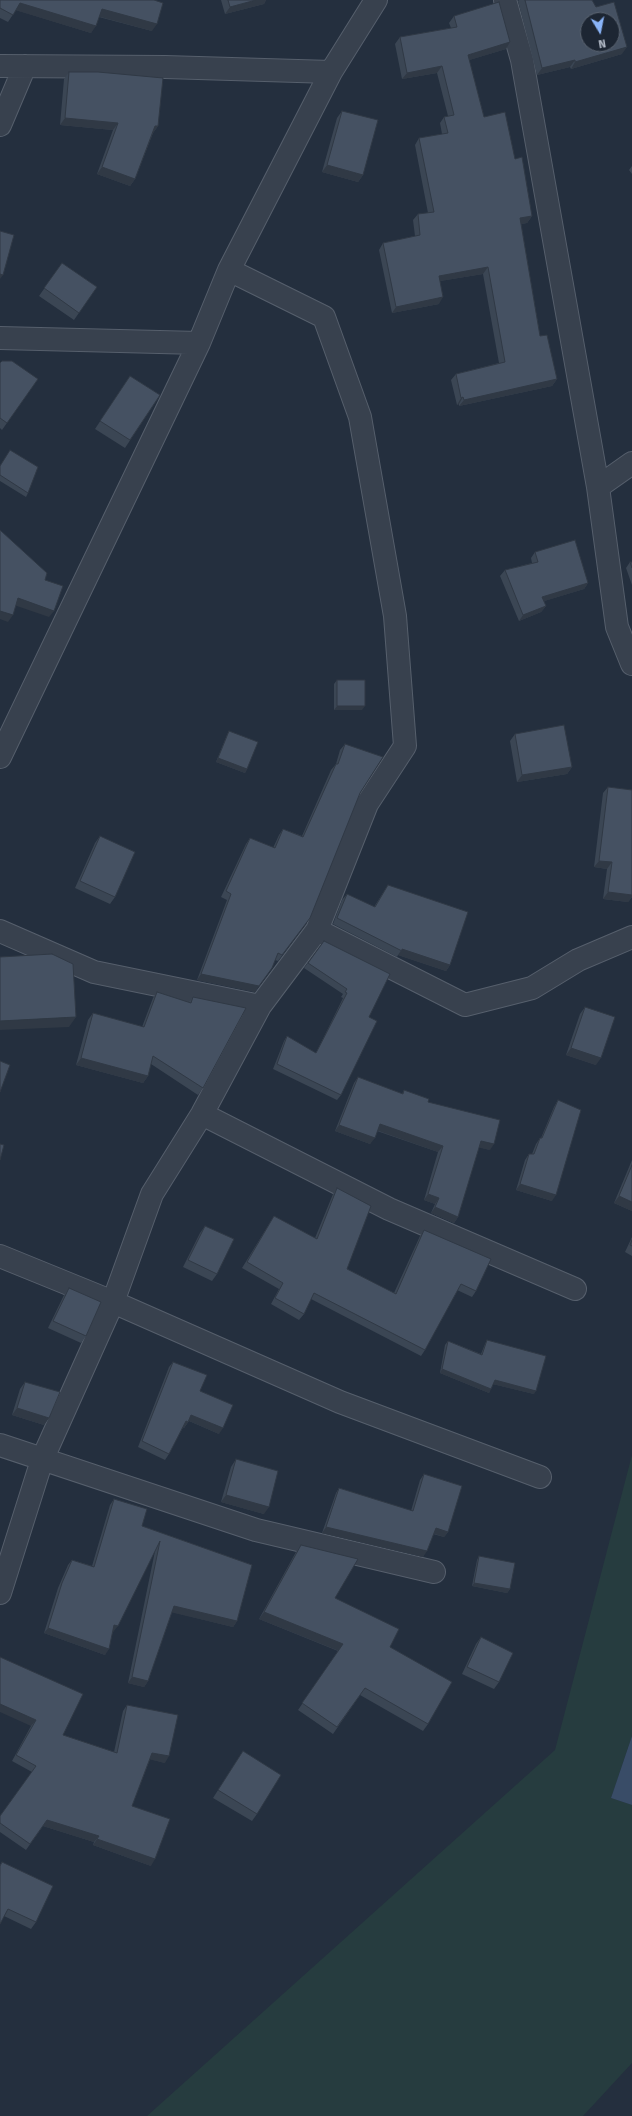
<!DOCTYPE html>
<html>
<head>
<meta charset="utf-8">
<style>
  body { margin:0 }
  #map { position:relative; width:632px; height:2116px; overflow:hidden; background:#242f3e; font-family:"Fira Sans",sans-serif }
  canvas { display:block }
  .north { position:absolute; left:580px; top:12px; width:40px; height:40px; box-sizing:border-box; background:#1d2633; border:1px solid #59626f; border-radius:50%; rotate:170deg; font-size:11px; font-weight:700; line-height:16px; text-align:center; color:#b4bcc9 }
  .north::after { content:''; display:block; margin:auto; width:14px; height:18px; background:#8ab4f8; clip-path:polygon(50% 0,100% 100%,50% 72%,0 100%) }
</style>
</head>
<body>
<div id="map">
<canvas width="632" height="2116"></canvas>
<div class="north">N</div>
</div>
<script>
const g = document.querySelector('canvas').getContext('2d');
g.lineJoin = 'round';
function fillPath(path, color) {
  g.fillStyle = color;
  g.fill(path, 'evenodd');
}
function poly(rows) {
  const path = new Path2D();
  for (const r of rows) {
    path.moveTo(r[0], r[1]);
    for (let i = 2; i < r.length; i += 2) path.lineTo(r[i], r[i + 1]);
  }
  return path;
}
function trace(path, color, width, dash) {
  g.strokeStyle = color;
  g.lineWidth = width;
  g.lineCap = dash ? 'butt' : 'round';
  g.setLineDash(dash || []);
  g.stroke(path);
}
fillPath(poly([
  [632,1455,632,1736,611,1798,632,1805,632,2063,583,2116,147,2116,555,1750]
]), '#263c3f');
fillPath(poly([
  [632,1736,632,1805,611,1798]
]), '#394c67');
const street = poly([
  [505,0,522,60,598,487,617,627,632,664],
  [0,66,165,67,331,72],
  [0,125,25,66],
  [0,338,199,343],
  [598,487,632,463],
  [0,757,199,343,229,270,331,72,376,0],
  [317,930,465,1005,532,988,578,960,632,937],
  [0,931,94,972,260,1006],
  [202,1114,389,1209,575,1289],
  [0,1256,113,1302,340,1402,540,1477],
  [0,1445,256,1530,434,1572],
  [0,1593,42,1460,113,1302,152,1194,202,1114,260,1006,317,930,367,804,405,746,395,616,360,417,324,317,229,270]
]);
trace(street, '#565f6c', 24);
trace(street, '#38414e', 22);
fillPath(poly([
  [0,0,154,0,152,31,99,17,91,33,16,10,8,22,0,18],
  [221,0,266,0,264,4,225,14],
  [519,0,592,0,622,54,571,69,570,67,537,75,518,1],
  [454,16,506,49,469,60,484,117,515,159,532,216,527,223,521,224,540,336,557,379,552,386,459,406,459,404,457,405,451,380,456,374,499,363,483,274,440,281,439,304,392,313,379,250,383,243,415,236,413,220,418,214,428,213,415,145,419,138,442,134,440,123,444,117,448,116,437,73,402,79,395,44,400,37,451,28,449,23],
  [69,72,158,126,153,133,135,179,130,186,97,174,113,130,60,125,64,79],
  [342,111,363,175,358,182,322,172,337,118],
  [632,166,632,174,629,170],
  [62,263,97,287,74,320,39,296],
  [0,363,38,379,2,430,0,428],
  [130,376,160,395,125,448,95,429],
  [0,466,28,493,26,497,0,481],
  [535,552,588,583,584,589,544,601,546,606,541,612,519,621,500,576,505,570,532,563,531,558],
  [630,562,632,562,632,585,626,568],
  [337,680,362,710,334,710,334,684],
  [229,731,247,769,245,773,216,762,227,735],
  [515,734,572,767,567,774,517,782,510,741],
  [345,744,360,793,310,918,278,961,275,960,255,992,197,980,227,900,221,897,246,844,250,838,273,848,279,835,283,829,302,836,331,770,336,764,340,750],
  [608,787,632,790,632,897,628,902,603,899,607,869,594,867,603,793],
  [100,836,115,897,110,904,75,888,95,843],
  [388,885,450,965,446,971,398,955,397,957,333,924,342,900,347,894,374,907],
  [324,941,369,1017,341,1095,337,1100,273,1069,284,1041,287,1036,316,1053,343,998,341,997,343,994,304,968],
  [157,992,189,1002,193,997,203,1088,198,1095,151,1064,148,1076,143,1083,76,1065,88,1020,93,1013,142,1027,153,998],
  [585,1007,596,1065,566,1055,580,1014],
  [358,1077,402,1094,404,1090,428,1102,490,1150,479,1147,458,1217,454,1223,431,1213,435,1204,424,1200,438,1152,377,1131,370,1144,335,1131,354,1083],
  [558,1100,552,1201,516,1190,525,1160,529,1154,532,1154,536,1144,540,1138,541,1138,554,1107],
  [632,1160,632,1211,614,1203],
  [337,1188,347,1269,394,1293,420,1236,424,1230,476,1291,472,1297,457,1290,425,1350,421,1356,311,1299,304,1314,299,1320,271,1304,279,1289,242,1268,274,1216,315,1238,333,1194],
  [205,1226,217,1274,212,1281,183,1267,200,1233],
  [632,1237,632,1256,625,1252],
  [69,1288,86,1336,81,1343,48,1328,64,1295],
  [487,1340,534,1394,493,1384,489,1393,440,1373,445,1345,448,1341,481,1354,485,1344],
  [173,1362,200,1391,219,1434,189,1421,184,1428,183,1427,169,1454,165,1460,138,1447,169,1367],
  [25,1382,49,1418,44,1425,12,1415,20,1389],
  [236,1459,264,1514,221,1502,231,1467],
  [424,1474,448,1532,444,1537,433,1534,423,1557,322,1533,336,1493,339,1488,411,1511,420,1480],
  [114,1499,142,1526,252,1565,237,1621,233,1627,172,1612,148,1681,144,1687,128,1683,155,1551,113,1632,113,1631,105,1655,44,1633,58,1588,68,1565,72,1560,92,1566,110,1505],
  [301,1545,335,1598,390,1647,428,1724,423,1731,360,1695,333,1734,298,1710,338,1651,259,1619,296,1552],
  [479,1556,510,1589,507,1593,472,1586,477,1560],
  [481,1637,499,1682,494,1689,462,1674,476,1644],
  [0,1657,63,1735,114,1752,123,1711,127,1705,165,1763,150,1759,132,1806,151,1866,93,1845,94,1842,43,1826,26,1850,0,1832,0,1816,32,1772,12,1761,31,1726],
  [243,1751,257,1814,252,1821,213,1798],
  [2,1862,36,1922,31,1929,4,1916,0,1924,0,1865]
]), '#3b4654');
fillPath(poly([
  [256,0,266,0,264,4,225,14,230,7],
  [20,3,96,26,91,33,15,10],
  [102,9,157,24,152,31,97,16],
  [510,42,506,49,463,62,468,55],
  [627,47,622,54,571,69,575,62],
  [575,60,570,67,537,75,542,68],
  [442,66,437,73,402,79,407,73],
  [65,118,118,123,113,130,60,125],
  [155,126,158,126,153,133,150,133],
  [327,165,363,175,358,182,322,172],
  [102,167,135,179,130,186,97,174],
  [532,216,527,223,516,225,520,218],
  [488,267,483,274,434,282,439,276],
  [0,274,3,275,0,279],
  [443,297,439,304,392,313,396,307],
  [557,379,552,386,459,406,464,400],
  [463,397,459,404,457,405,461,398],
  [588,583,584,589,538,603,542,597],
  [18,598,54,611,49,617,14,605],
  [546,606,541,612,519,621,523,615],
  [0,611,13,615,8,622,0,619],
  [337,706,365,706,362,710,334,710],
  [218,758,247,769,245,773,216,762],
  [572,767,567,774,517,782,522,775],
  [599,861,612,862,607,869,594,867],
  [608,892,632,895,632,897,628,902,603,899],
  [402,949,450,965,446,971,398,955],
  [272,968,255,992,197,980,201,974],
  [76,1017,69,1027,0,1030,0,1021],
  [571,1048,601,1058,596,1065,566,1055],
  [81,1058,148,1076,143,1083,76,1065],
  [380,1124,443,1146,438,1152,376,1130],
  [339,1125,375,1138,370,1144,335,1131],
  [481,1141,494,1144,490,1150,476,1147],
  [520,1184,556,1195,552,1201,516,1190],
  [428,1194,439,1198,435,1204,424,1200],
  [619,1196,632,1202,632,1211,614,1203],
  [435,1207,458,1217,454,1223,431,1213],
  [442,1369,491,1389,489,1393,440,1373],
  [495,1380,536,1391,534,1394,492,1384],
  [17,1408,49,1418,44,1425,12,1415],
  [191,1415,223,1428,219,1434,187,1420],
  [186,1421,188,1422,184,1428,182,1427],
  [226,1495,269,1507,264,1514,221,1502],
  [326,1527,427,1551,423,1557,322,1533],
  [436,1528,448,1532,444,1537,432,1533],
  [474,1583,510,1589,507,1593,472,1586],
  [174,1606,237,1621,233,1627,170,1612],
  [264,1612,343,1644,339,1651,259,1619],
  [114,1625,118,1626,113,1632,110,1631],
  [48,1628,109,1649,105,1655,44,1633],
  [132,1677,148,1681,144,1687,128,1683],
  [0,1704,36,1720,31,1726,0,1712],
  [152,1753,169,1756,165,1763,148,1759],
  [47,1820,99,1836,94,1842,43,1826],
  [97,1839,155,1859,151,1866,93,1845]
]), '#303945');
const building = poly([
  [0,0,154,0,163,3,157,24,102,9,96,26,20,3,13,15,0,8,0,0],
  [228,0,256,0,230,7,228,0],
  [525,0,592,0,596,7,614,2,627,47,575,62,575,60,542,68,525,0],
  [588,20,612,20,612,44,588,44,588,20],
  [499,2,510,42,468,55,484,117,505,112,515,159,522,157,532,216,520,218,540,336,547,335,557,379,464,400,463,397,461,398,456,374,505,362,488,267,439,276,443,297,396,307,383,243,420,235,418,214,434,212,419,138,448,133,444,117,454,115,442,66,407,73,400,37,457,27,454,16,499,2],
  [69,72,98,72,163,78,158,126,155,126,135,179,102,167,118,123,65,118,69,72],
  [342,111,378,120,363,175,327,165,342,111],
  [0,231,14,235,3,275,0,274,0,231],
  [62,263,97,287,79,313,44,288,62,263],
  [2,361,12,361,38,379,7,423,0,418,0,363,2,361],
  [130,376,160,395,130,440,100,421,130,376],
  [10,450,38,467,28,493,0,475,0,466,10,450],
  [0,530,47,573,45,580,63,586,54,611,18,598,13,615,0,611,0,530],
  [575,540,588,583,542,597,546,606,523,615,505,570,538,562,535,552,575,540],
  [630,562,632,562,632,568,630,562],
  [337,680,365,680,365,706,337,706,337,680],
  [564,725,572,767,522,775,515,734,564,725],
  [229,731,258,742,247,769,218,758,229,731],
  [345,744,383,757,360,793,310,918,282,955,278,953,272,968,259,986,201,974,231,894,226,891,250,838,275,848,283,829,303,837,336,764,338,764,345,744],
  [608,787,632,790,632,895,608,892,612,862,599,861,608,787],
  [100,836,135,852,115,897,80,881,100,836],
  [388,885,468,912,450,965,402,949,402,951,337,918,347,894,375,907,388,885],
  [324,941,390,974,369,1017,377,1021,341,1095,277,1064,287,1036,316,1053,347,993,345,992,347,989,308,963,324,941],
  [52,954,73,964,76,1017,0,1021,0,957,52,954],
  [157,992,191,1003,193,997,246,1008,203,1088,153,1056,148,1076,81,1058,93,1013,144,1027,157,992],
  [585,1007,615,1017,601,1058,571,1048,585,1007],
  [0,1061,10,1065,0,1092,0,1061],
  [358,1077,403,1094,404,1090,429,1099,428,1102,500,1120,494,1144,481,1141,458,1217,435,1207,439,1198,428,1194,443,1146,380,1124,375,1138,339,1125,358,1077],
  [558,1100,581,1110,556,1195,520,1184,529,1154,534,1154,540,1138,542,1138,558,1100],
  [0,1144,4,1145,0,1160,0,1144],
  [632,1165,632,1202,619,1196,632,1165],
  [337,1188,371,1206,347,1269,396,1294,424,1230,491,1259,476,1291,461,1284,425,1350,314,1293,304,1314,275,1298,283,1283,247,1262,274,1216,317,1239,337,1188],
  [205,1226,234,1239,217,1274,188,1260,205,1226],
  [632,1240,632,1246,630,1245,632,1240],
  [69,1288,101,1302,86,1336,53,1321,69,1288],
  [487,1340,546,1356,536,1391,495,1380,491,1389,442,1369,448,1341,482,1355,487,1340],
  [173,1362,207,1375,200,1391,233,1405,223,1428,191,1415,188,1422,186,1421,169,1454,142,1441,173,1362],
  [25,1382,60,1392,49,1418,17,1408,25,1382],
  [236,1459,278,1471,269,1507,226,1495,236,1459],
  [424,1474,462,1486,448,1532,436,1528,427,1551,326,1527,339,1488,413,1511,424,1474],
  [114,1499,147,1509,142,1526,252,1565,237,1621,174,1606,148,1681,132,1677,160,1541,118,1626,114,1625,109,1649,48,1628,62,1583,72,1560,94,1567,114,1499],
  [301,1545,358,1559,335,1598,399,1629,390,1647,452,1682,428,1724,365,1688,337,1727,302,1703,343,1644,264,1612,301,1545],
  [479,1556,515,1563,510,1589,474,1583,479,1556],
  [481,1637,513,1653,499,1682,467,1667,481,1637],
  [0,1657,83,1694,63,1735,117,1753,127,1705,178,1715,169,1756,152,1753,132,1806,170,1819,155,1859,97,1839,99,1836,47,1820,30,1844,0,1823,0,1816,36,1766,16,1755,36,1720,0,1704,0,1657],
  [243,1751,281,1775,257,1814,218,1790,243,1751],
  [2,1862,53,1886,36,1922,8,1909,0,1924,0,1866,2,1862]
]);
fillPath(building, '#455162');
trace(building, '#303945', 1);
</script>
</body>
</html>
